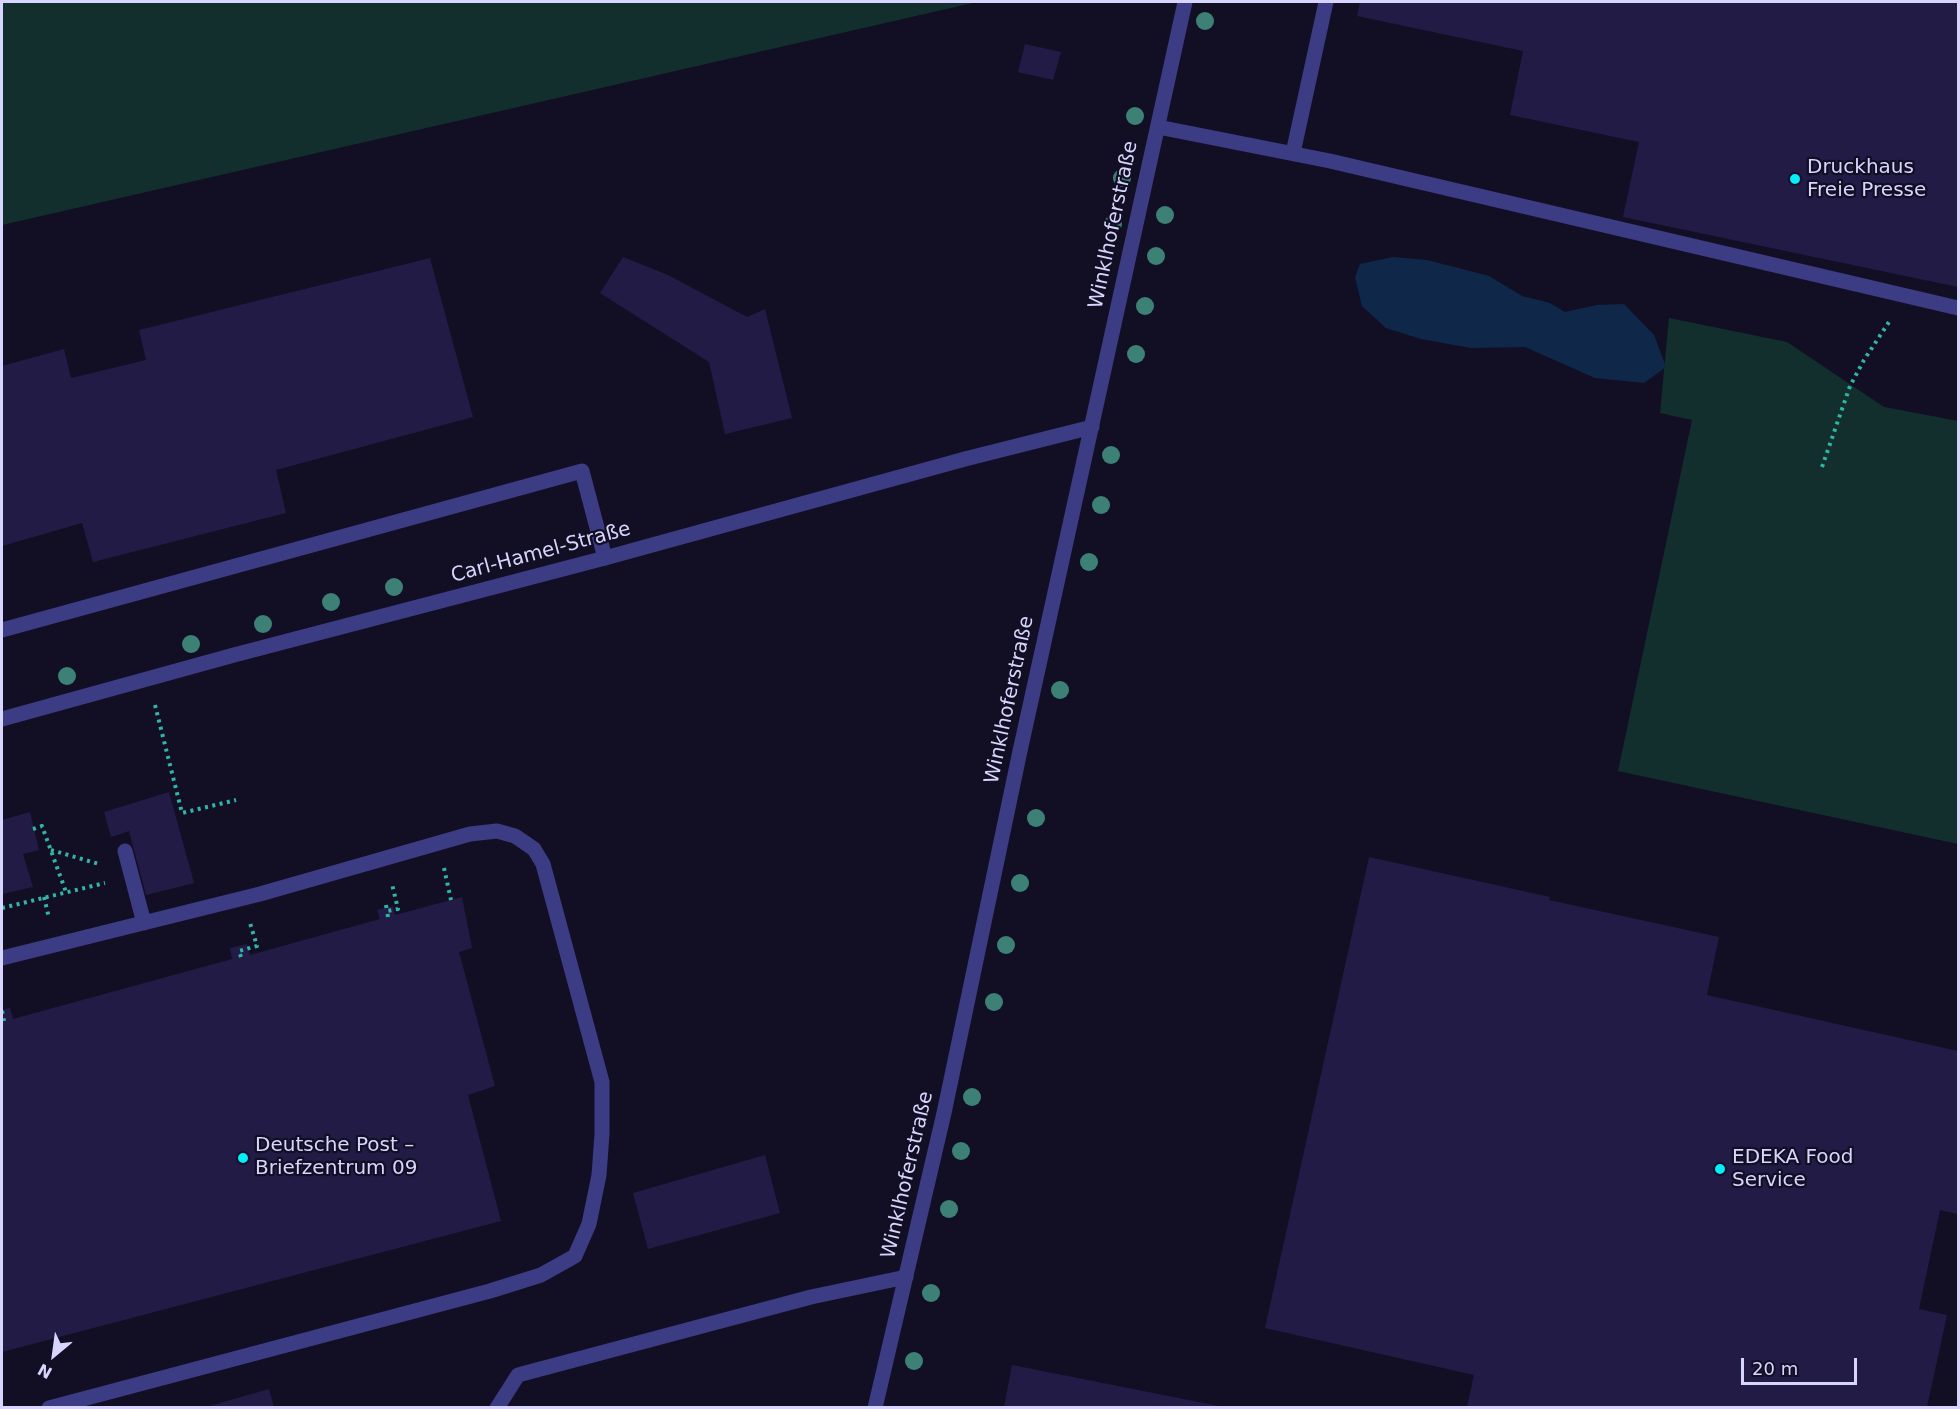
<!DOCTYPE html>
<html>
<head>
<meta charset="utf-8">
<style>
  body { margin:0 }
  #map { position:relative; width:1960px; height:1409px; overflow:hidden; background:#120f25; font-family:"DejaVu Sans",sans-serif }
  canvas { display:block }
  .frame { position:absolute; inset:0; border:3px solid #d7d4fe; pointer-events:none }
  .north { position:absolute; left:24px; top:1325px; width:60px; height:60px; -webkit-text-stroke:4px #120f25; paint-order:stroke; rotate:209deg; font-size:16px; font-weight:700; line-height:24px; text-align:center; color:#d7d4fe }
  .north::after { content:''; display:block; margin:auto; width:21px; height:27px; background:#d7d4fe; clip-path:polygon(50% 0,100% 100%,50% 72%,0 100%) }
  .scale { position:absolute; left:1741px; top:1358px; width:116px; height:27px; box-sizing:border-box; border:3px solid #d7d4fe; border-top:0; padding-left:8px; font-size:18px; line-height:21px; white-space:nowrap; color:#d7d4fe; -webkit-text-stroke:4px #120f25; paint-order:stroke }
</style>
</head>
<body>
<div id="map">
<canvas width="1960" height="1409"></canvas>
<div class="frame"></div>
<div class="north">N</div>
<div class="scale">20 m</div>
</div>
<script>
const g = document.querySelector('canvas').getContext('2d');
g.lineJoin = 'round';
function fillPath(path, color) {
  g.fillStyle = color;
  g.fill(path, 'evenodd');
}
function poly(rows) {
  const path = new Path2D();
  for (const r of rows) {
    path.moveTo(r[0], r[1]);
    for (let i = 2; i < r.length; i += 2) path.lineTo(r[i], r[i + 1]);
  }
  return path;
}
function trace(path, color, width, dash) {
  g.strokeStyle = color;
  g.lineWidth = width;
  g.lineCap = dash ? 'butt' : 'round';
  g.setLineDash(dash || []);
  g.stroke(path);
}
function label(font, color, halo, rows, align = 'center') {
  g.font = font + ' "DejaVu Sans",sans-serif';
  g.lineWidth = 4.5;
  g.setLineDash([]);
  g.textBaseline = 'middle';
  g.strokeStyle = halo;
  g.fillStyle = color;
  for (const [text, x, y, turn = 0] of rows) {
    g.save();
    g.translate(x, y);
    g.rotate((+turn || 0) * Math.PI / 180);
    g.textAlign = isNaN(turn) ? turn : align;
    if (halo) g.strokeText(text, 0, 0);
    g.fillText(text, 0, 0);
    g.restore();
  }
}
fillPath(poly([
  [2,2,977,2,2,225],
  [1669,318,1787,342,1884,407,1958,421,1958,844,1618,771,1692,420,1660,413]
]), '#122f2d');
fillPath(poly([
  [1393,257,1427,260,1489,276,1522,296,1550,303,1565,312,1597,305,1624,304,1654,335,1666,367,1644,383,1595,378,1525,347,1471,348,1421,339,1386,328,1362,306,1355,277,1360,264]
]), '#0f2849');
fillPath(poly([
  [1360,2,1958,2,1958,287,1623,217,1639,142,1510,115,1523,51,1357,16],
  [1025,44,1061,52,1053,80,1018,72],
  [623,257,668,275,747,317,765,309,792,418,725,434,709,362,600,293],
  [430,258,473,417,276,470,286,513,93,562,82,523,2,546,2,366,64,349,71,378,146,360,139,330],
  [169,792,194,883,146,895,129,831,111,837,104,812],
  [30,812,39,850,23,854,33,887,2,894,2,820],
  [1369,857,1550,897,1549,900,1719,937,1707,995,1958,1051,1958,1214,1940,1210,1919,1309,1947,1315,1927,1407,1467,1407,1474,1375,1265,1328],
  [462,897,472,948,459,952,495,1086,468,1095,501,1221,2,1352,2,1010,10,1008,13,1019,232,959,230,948,247,944,250,955,380,919,377,910,393,906,395,915],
  [765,1155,780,1213,648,1249,633,1193],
  [1012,1365,1219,1406,1219,1407,1004,1407],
  [269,1389,274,1407,206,1407]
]), '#221b46');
trace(poly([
  [1822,467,1850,386,1864,360,1891,319],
  [155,705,182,813,236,800],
  [33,829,42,826,66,892],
  [51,850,99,864],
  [444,868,451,900],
  [44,897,49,918],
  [386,905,387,911],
  [2,908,105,883],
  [388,917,387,911,398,909,392,884],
  [241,957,239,951,257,946,250,923],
  [2,1011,4,1021]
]), '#31b5a7', 4, [3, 4.5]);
trace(poly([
  [1158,127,1330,161,1958,308],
  [1293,153,1326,2],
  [2,630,582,471,605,558],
  [125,851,144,923],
  [2,958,260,894,470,834,497,831,515,836,534,849,543,864,602,1082,602,1134,599,1175,589,1224,575,1256,541,1275,490,1291,49,1408],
  [497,1408,518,1375,811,1297,906,1277]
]), '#3b3c83', 15);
trace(poly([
  [2,719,234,655,605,558,965,459,1092,427],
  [875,1408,944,1113,1020,751,1185,2]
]), '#3b3c83', 15);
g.fillStyle = '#3d8176';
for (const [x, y] of [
  [1205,21],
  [1135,116],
  [1122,178],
  [1165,215],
  [1113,224],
  [1156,256],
  [1145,306],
  [1136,354],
  [1111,455],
  [1101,505],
  [1089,562],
  [394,587],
  [331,602],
  [263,624],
  [191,644],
  [67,676],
  [1060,690],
  [1036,818],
  [1020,883],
  [1006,945],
  [994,1002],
  [972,1097],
  [961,1151],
  [949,1209],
  [931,1293],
  [914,1361]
]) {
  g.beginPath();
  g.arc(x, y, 9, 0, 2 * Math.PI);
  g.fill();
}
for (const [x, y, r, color] of [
  [1795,179,6,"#04edfa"],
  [243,1158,6,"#04edfa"],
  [1720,1169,6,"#04edfa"]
]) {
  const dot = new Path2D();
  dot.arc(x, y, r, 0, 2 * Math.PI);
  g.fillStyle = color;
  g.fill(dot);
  trace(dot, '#120f25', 2);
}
label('20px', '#d7d4fe', '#120f25', [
  ["Druckhaus",1807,168],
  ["Freie Presse",1807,191],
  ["Deutsche Post –",255,1146],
  ["Briefzentrum 09",255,1169],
  ["EDEKA Food",1732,1158],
  ["Service",1732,1181]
], 'left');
label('20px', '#d7d4fe', '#120f25', [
  ["Winklhoferstraße",1114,225,-78],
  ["Carl-Hamel-Straße",541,553,-15],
  ["Winklhoferstraße",1010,700,-78],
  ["Winklhoferstraße",908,1175,-77]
]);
</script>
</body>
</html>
